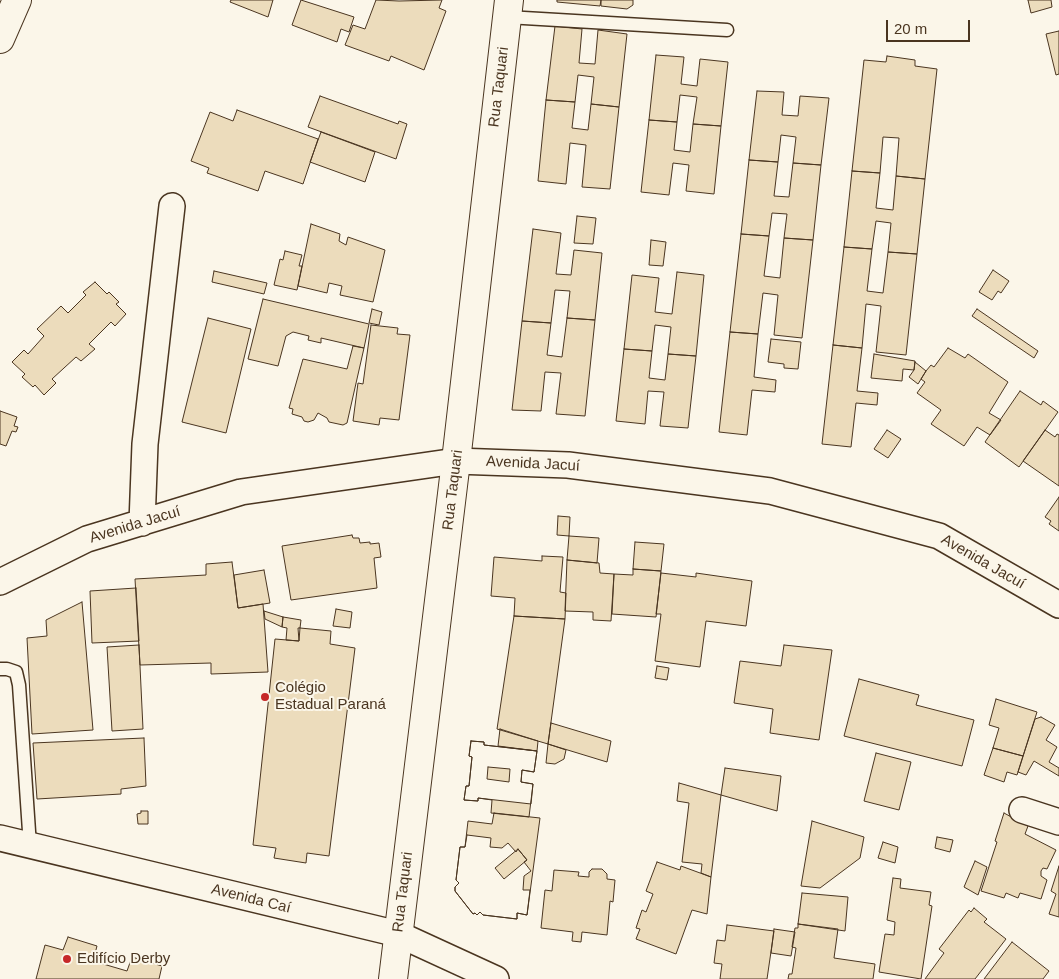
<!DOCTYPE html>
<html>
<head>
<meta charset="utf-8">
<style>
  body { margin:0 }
  #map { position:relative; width:1059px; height:979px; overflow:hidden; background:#fbf6e9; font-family:Arial,sans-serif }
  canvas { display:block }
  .scale { position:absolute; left:886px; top:20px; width:84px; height:22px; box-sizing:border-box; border:2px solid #4a3520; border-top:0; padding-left:6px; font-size:15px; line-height:18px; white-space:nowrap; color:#4a3520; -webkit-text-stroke:4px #fbf6e9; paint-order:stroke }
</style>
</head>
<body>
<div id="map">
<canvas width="1059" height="979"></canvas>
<div class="scale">20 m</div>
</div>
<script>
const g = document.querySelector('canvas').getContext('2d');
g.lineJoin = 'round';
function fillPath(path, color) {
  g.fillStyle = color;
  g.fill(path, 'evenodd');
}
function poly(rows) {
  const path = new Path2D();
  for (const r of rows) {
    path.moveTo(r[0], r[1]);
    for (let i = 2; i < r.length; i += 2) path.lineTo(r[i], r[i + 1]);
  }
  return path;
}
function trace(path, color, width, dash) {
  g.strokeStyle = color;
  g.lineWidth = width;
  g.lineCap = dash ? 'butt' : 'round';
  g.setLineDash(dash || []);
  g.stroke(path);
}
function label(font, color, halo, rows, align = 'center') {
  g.font = font + ' Arial,sans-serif';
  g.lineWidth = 4;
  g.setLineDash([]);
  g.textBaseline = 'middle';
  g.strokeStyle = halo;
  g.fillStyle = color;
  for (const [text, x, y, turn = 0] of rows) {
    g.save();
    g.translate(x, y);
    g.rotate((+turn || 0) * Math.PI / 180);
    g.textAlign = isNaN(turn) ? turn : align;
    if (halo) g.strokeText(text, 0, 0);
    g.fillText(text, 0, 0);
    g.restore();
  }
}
const building = poly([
  [231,0,273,0,268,17,230,2,231,0],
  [301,0,354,17,349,32,341,29,337,42,292,25,301,0],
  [376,0,399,1,442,0,439,8,446,11,424,70,391,56,389,61,345,45,353,25,365,29,376,0],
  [557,0,601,0,600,6,557,2,557,0],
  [601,0,633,0,633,5,627,9,601,6,601,0],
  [1028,0,1051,0,1052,7,1031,13,1028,0],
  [555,26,582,29,579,63,595,64,598,30,627,34,619,107,591,104,594,77,578,75,575,102,546,100,555,26],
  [1059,31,1059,74,1056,75,1046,34,1059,31],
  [656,55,684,57,681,84,697,86,700,59,728,62,721,126,693,124,697,97,680,95,677,122,649,120,656,55],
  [887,56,915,60,915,66,937,69,925,179,896,176,899,138,883,137,880,173,852,171,864,60,886,62,887,56],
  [757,91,784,92,782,115,798,116,800,96,829,98,821,165,793,163,796,137,781,135,778,162,749,160,757,91],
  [320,96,398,124,399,121,407,124,396,159,308,127,320,96],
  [546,100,575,102,572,128,588,130,591,104,619,107,610,189,582,187,586,145,570,143,566,184,538,181,546,100],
  [237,110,318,139,303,184,265,171,258,191,207,173,209,168,191,161,210,112,233,121,237,110],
  [649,120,677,122,674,150,690,152,693,124,721,126,714,194,686,191,689,165,673,163,669,195,641,192,649,120],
  [321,132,375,152,365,182,310,162,321,132],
  [749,160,778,162,774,196,789,197,793,163,821,165,813,240,784,238,787,214,772,213,769,236,741,234,749,160],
  [852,171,880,173,876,208,893,210,896,176,925,179,917,254,888,252,891,223,876,221,872,249,844,247,852,171],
  [577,216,596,218,593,244,574,243,577,216],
  [311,224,340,234,339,241,346,245,348,237,385,250,373,302,340,295,342,286,329,283,327,293,298,286,311,224],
  [533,229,561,233,556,274,571,275,574,250,602,253,595,320,567,318,570,291,555,290,551,323,522,321,533,229],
  [741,234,769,236,764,276,780,278,784,238,813,240,802,338,774,335,778,295,763,293,758,334,730,332,741,234],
  [651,240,666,242,663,266,649,265,651,240],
  [844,247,872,249,867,291,883,293,888,252,917,254,906,355,876,352,881,306,866,304,862,348,833,345,844,247],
  [285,251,302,255,299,266,302,266,297,290,274,285,280,259,283,260,285,251],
  [993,270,1009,281,1001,293,998,291,992,300,979,292,993,270],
  [214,271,267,283,264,294,212,282,214,271],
  [677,272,704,275,696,356,668,354,671,327,655,325,652,351,624,349,632,275,659,278,655,312,672,314,677,272],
  [95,282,107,294,109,292,119,302,116,304,126,314,115,326,111,322,89,344,95,349,81,361,76,357,52,379,56,383,44,395,35,385,33,387,22,377,25,374,12,362,24,350,28,354,44,336,37,329,61,306,68,313,86,295,83,292,95,282],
  [263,299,369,324,364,348,321,338,321,343,308,340,309,336,293,332,286,336,278,366,248,359,263,299],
  [372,309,382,312,379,325,369,323,372,309],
  [977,309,1038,351,1034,358,972,316,977,309],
  [208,318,251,329,226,433,182,422,208,318],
  [567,318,595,320,585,416,556,414,561,373,545,372,541,411,512,410,522,321,551,323,547,355,562,357,567,318],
  [371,325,398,328,397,334,410,335,399,420,380,418,379,425,353,421,358,383,363,384,371,325],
  [730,332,758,334,754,377,776,380,775,392,752,390,747,435,719,432,730,332],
  [771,339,801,342,798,369,784,368,784,364,768,362,771,339],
  [833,345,862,348,857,391,878,393,877,405,856,403,851,447,822,444,833,345],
  [353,346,364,348,347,423,343,425,329,422,327,418,318,413,314,420,308,422,304,421,302,417,292,414,293,409,289,408,303,359,347,369,353,346],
  [948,348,965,358,968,354,1008,382,989,413,1001,420,990,435,977,427,964,446,931,424,941,410,917,393,925,382,921,379,926,371,931,365,934,367,948,348],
  [624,349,652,351,649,378,665,380,668,354,696,356,688,428,660,426,664,392,648,391,645,424,616,421,624,349],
  [874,354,915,361,914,370,903,369,902,381,871,378,874,354],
  [915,362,926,371,918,384,909,377,914,370,915,362],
  [1020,391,1041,405,1043,401,1058,412,1019,467,985,442,1020,391],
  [0,411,17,417,14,426,18,427,16,432,12,431,6,446,0,444,0,411],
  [887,430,901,439,888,458,874,449,887,430],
  [1045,430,1055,437,1057,434,1059,435,1059,486,1023,461,1045,430],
  [1059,497,1059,531,1049,524,1051,521,1045,517,1059,497],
  [558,516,570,517,569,536,557,535,558,516],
  [352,535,353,538,359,538,360,543,370,542,370,544,379,543,381,557,374,558,377,588,291,600,282,546,352,535],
  [569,536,599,538,597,563,567,560,569,536],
  [635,542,664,544,661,571,633,569,635,542],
  [542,556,563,557,560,592,566,593,565,619,514,616,515,598,491,596,494,557,542,561,542,556],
  [567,560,599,563,600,573,614,574,611,621,593,620,593,612,565,611,567,560],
  [232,562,238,608,263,604,268,672,211,674,211,663,140,665,135,579,206,575,206,564,232,562],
  [633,569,661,571,656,617,612,614,614,574,633,575,633,569],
  [264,570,270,603,238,608,234,575,264,570],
  [661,573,696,577,696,573,752,581,746,626,706,621,700,667,655,661,661,614,656,614,661,573],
  [136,588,139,641,92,643,90,591,136,588],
  [82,602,93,730,32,734,27,638,47,636,46,620,82,602],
  [336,609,352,612,350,628,333,626,336,609],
  [264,611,283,617,282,627,265,619,264,611],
  [514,616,565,619,548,744,497,729,514,616],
  [283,617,301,620,300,628,298,628,299,641,286,640,287,628,282,627,283,617],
  [300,628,331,631,330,644,355,648,329,856,307,853,306,863,274,858,276,848,253,845,275,639,299,641,300,628],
  [139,645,143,729,112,731,107,647,139,645],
  [784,645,832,650,819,740,770,733,773,709,734,703,740,661,781,666,784,645],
  [657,666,669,668,667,680,655,678,657,666],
  [859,679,919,695,916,705,974,720,962,766,844,736,859,679],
  [996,699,1037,712,1023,756,993,748,999,728,989,725,996,699],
  [1041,717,1055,725,1046,740,1057,747,1049,762,1059,768,1059,776,1034,761,1026,775,1018,772,1035,719,1041,717],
  [551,723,611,741,607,762,548,744,551,723],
  [500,729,538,741,537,751,498,746,500,729],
  [144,738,146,786,121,789,121,794,37,799,33,743,144,738],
  [471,741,484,742,484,745,537,751,534,772,522,770,521,782,533,784,531,804,478,798,478,801,464,800,466,786,469,786,472,757,469,756,471,741],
  [471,741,484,742,484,745,537,751,534,772,522,770,521,782,533,784,529,817,491,813,492,800,478,798,478,801,464,800,466,786,469,786,472,757,469,756,471,741],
  [548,744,566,750,564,759,555,764,546,763,548,744],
  [993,748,1023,756,1017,775,1007,772,1004,782,984,775,993,748],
  [876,753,911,762,899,810,864,801,876,753],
  [488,767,510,769,509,782,487,779,488,767],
  [725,768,781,776,777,811,721,795,725,768],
  [679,783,721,795,711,877,701,873,702,864,682,862,689,803,677,801,679,783],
  [141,811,148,811,148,824,138,824,137,814,141,813,141,811],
  [494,813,540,818,527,915,517,913,517,919,483,915,480,912,477,915,475,913,473,914,455,891,455,887,459,883,456,880,460,847,465,847,468,821,492,824,494,813],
  [1004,813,1028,826,1025,834,1056,850,1047,869,1043,868,1041,871,1041,876,1047,880,1041,899,1020,893,1018,898,1006,893,1004,898,981,891,997,842,995,841,1004,813],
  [812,821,864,837,860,858,820,888,801,886,812,821],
  [467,835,491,838,490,847,502,848,508,843,516,852,518,849,527,860,524,862,531,871,524,876,523,890,530,890,527,915,517,913,517,919,483,915,480,912,477,915,475,913,473,914,455,891,455,887,459,883,456,880,460,847,465,847,467,835],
  [937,837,953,840,950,852,935,848,937,837],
  [883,842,898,847,895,863,878,858,883,842],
  [518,849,527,860,504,879,495,868,518,849],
  [975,861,987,867,978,895,964,887,975,861],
  [657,862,680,870,681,866,711,877,707,914,692,910,676,954,636,939,640,929,636,928,642,910,646,912,653,894,646,891,657,862],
  [1059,866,1059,917,1049,914,1056,894,1051,891,1059,866],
  [592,869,602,869,607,874,607,879,615,880,613,902,610,901,607,935,582,932,581,942,572,941,573,932,541,928,545,890,552,891,554,870,579,872,578,876,589,877,589,872,592,869],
  [893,878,901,879,900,888,931,892,929,905,932,906,921,979,879,972,885,934,894,935,895,922,887,920,893,878],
  [802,893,848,897,845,931,798,924,802,893],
  [974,908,987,919,984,922,1006,939,975,979,925,979,944,953,939,949,969,910,971,912,974,908],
  [798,924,838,929,834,958,875,964,873,979,788,979,789,974,792,974,796,948,792,947,795,928,798,928,798,924],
  [727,925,774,931,767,979,720,979,722,964,714,963,717,940,725,941,727,925],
  [774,929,795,932,791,956,771,953,774,929],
  [68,937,97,946,93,961,127,971,132,957,162,966,159,979,36,979,45,945,63,950,68,937],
  [1012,942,1049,971,1043,979,984,979,1012,942]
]);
fillPath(building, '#ecdcbc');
trace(building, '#4a3520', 1);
const lane = poly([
  [507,17,727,30],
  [0,669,7,669,16,672,19,685,30,846]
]);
const street = poly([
  [142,523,145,444,172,206],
  [0,582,87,539,241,492,456,461,568,465,770,491,939,536,1059,605],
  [1022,810,1059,822],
  [0,838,398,934,496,979]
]);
const secondary = poly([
  [0,39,17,0],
  [393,979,456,461,509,0]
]);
trace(lane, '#4a3520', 15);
trace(street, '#4a3520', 28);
trace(secondary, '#4a3520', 30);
trace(lane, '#fbf6e9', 12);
trace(street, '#fbf6e9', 25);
trace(secondary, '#fbf6e9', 28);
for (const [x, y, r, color] of [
  [265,697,5,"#c62828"],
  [67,959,5,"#c62828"]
]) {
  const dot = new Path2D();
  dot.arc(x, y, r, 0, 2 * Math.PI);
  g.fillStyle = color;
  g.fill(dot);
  trace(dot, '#fbf6e9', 2);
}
label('15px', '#4a3520', '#fbf6e9', [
  ["Rua Taquari",499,87,-83],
  ["Avenida Jacuí",533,464,3],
  ["Rua Taquari",453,490,-83],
  ["Avenida Jacuí",135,525,-17],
  ["Avenida Jacuí",983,562,30],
  ["Rua Taquari",403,892,-83],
  ["Avenida Caí",251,899,14]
]);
label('15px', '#4a3520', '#fbf6e9', [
  ["Colégio",275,688],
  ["Estadual Paraná",275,705],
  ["Edifício Derby",77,959]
], 'left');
</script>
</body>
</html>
